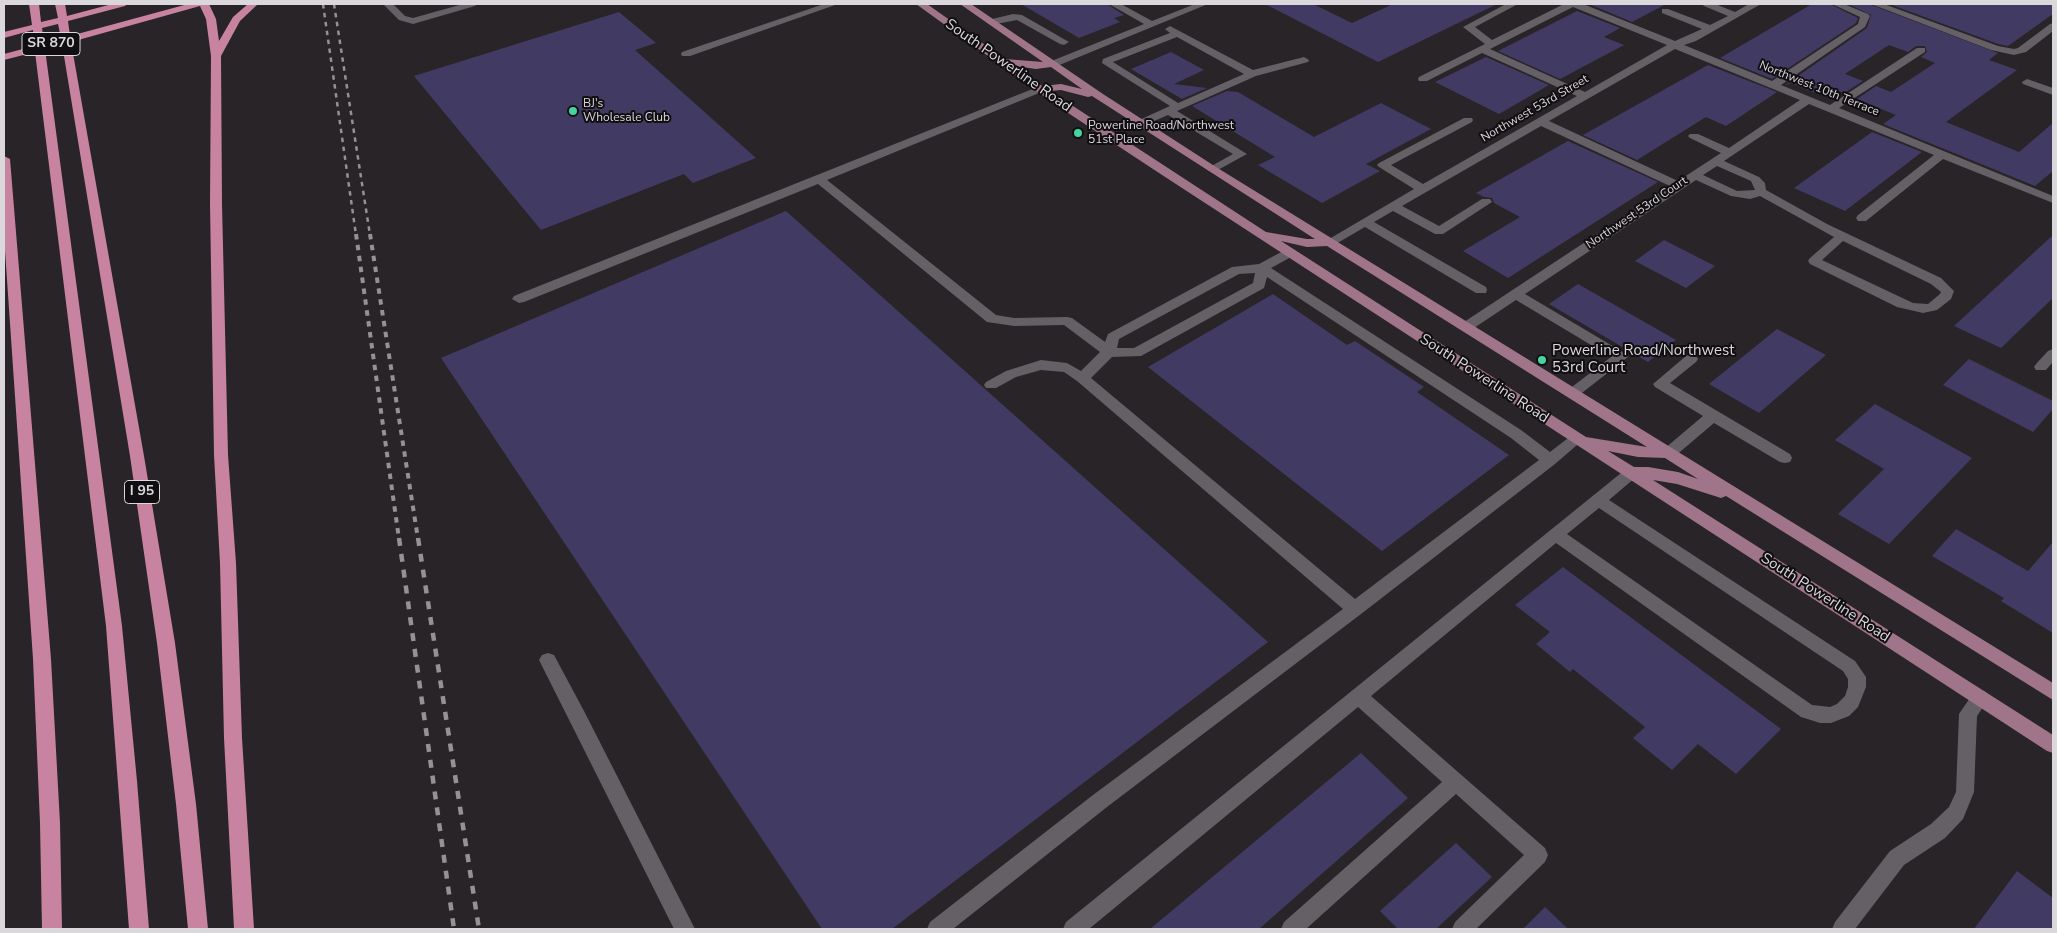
<!DOCTYPE html>
<html>
<head>
<meta charset="utf-8">
<style>
  body { margin:0 }
  #map { position:relative; width:2057px; height:933px; overflow:hidden; background:#282428; font-family:"Nunito Sans",sans-serif }
  canvas { display:block }
  .frame { position:absolute; inset:0; border:5px solid #dad8db; pointer-events:none }
</style>
</head>
<body>
<div id="map">
<canvas width="2057" height="933"></canvas>
<div class="frame"></div>
</div>
<script>
const g = document.querySelector('canvas').getContext('2d');
g.lineJoin = 'round';
function fillPath(path, color) {
  g.fillStyle = color;
  g.fill(path, 'evenodd');
}
function poly(rows) {
  const path = new Path2D();
  for (const r of rows) {
    path.moveTo(r[0], r[1]);
    for (let i = 2; i < r.length; i += 2) path.lineTo(r[i], r[i + 1]);
  }
  return path;
}
function trace(path, color, width, dash) {
  g.strokeStyle = color;
  g.lineWidth = width;
  g.lineCap = dash ? 'butt' : 'round';
  g.setLineDash(dash || []);
  g.stroke(path);
}
function label(font, color, halo, rows, align = 'center') {
  g.font = font + ' "Nunito Sans",sans-serif';
  g.lineWidth = 4;
  g.setLineDash([]);
  g.textBaseline = 'middle';
  g.strokeStyle = halo;
  g.fillStyle = color;
  for (const [text, x, y, turn = 0] of rows) {
    g.save();
    g.translate(x, y);
    g.rotate((+turn || 0) * Math.PI / 180);
    g.textAlign = isNaN(turn) ? turn : align;
    if (halo) g.strokeText(text, 0, 0);
    g.fillText(text, 0, 0);
    g.restore();
  }
}
fillPath(poly([
  [1021,4,1107,4,1124,15,1114,18,1120,22,1079,38],
  [1265,4,1313,4,1352,23,1393,4,1497,4,1378,62],
  [1589,4,1666,4,1632,22],
  [1812,4,1830,4,1858,18,1856,23,1772,79,1720,58],
  [1848,4,1869,4,1998,53,1989,60,2017,70,1946,122,2019,152,2053,123,2053,171,2035,186,1883,124,1896,115,1857,99,1876,86,1891,92,1935,63,1921,57,1927,52,1925,46,1916,46,1908,52,1889,45,1845,74,1863,81,1844,93,1826,86,1815,93,1791,83,1785,85,1867,28,1871,15],
  [1889,4,2053,4,2053,14,2008,46,1998,44],
  [1577,11,1620,28,1604,37,1624,45,1560,79,1498,51],
  [619,12,656,43,635,50,756,158,693,183,684,174,541,230,414,76],
  [1171,52,1204,70,1174,84,1207,88,1182,99,1131,69],
  [1486,57,1549,85,1499,114,1435,82],
  [1708,65,1777,92,1726,126,1706,117,1637,160,1583,135],
  [1227,91,1238,92,1314,137,1381,103,1431,129,1366,164,1380,171,1322,203,1258,165,1275,157,1192,106],
  [1872,132,1922,152,1845,211,1794,188],
  [1568,141,1658,182,1508,278,1463,251,1520,217,1494,203,1492,198,1484,197,1476,193],
  [786,211,1268,642,892,929,822,929,441,358],
  [2053,235,2053,298,2001,348,1954,326],
  [1664,240,1715,266,1686,288,1635,261],
  [1578,284,1676,340,1648,362,1549,304],
  [1273,294,1347,345,1355,341,1424,387,1417,392,1509,455,1382,551,1148,367],
  [1777,329,1826,355,1759,413,1709,384],
  [1969,359,2053,401,2053,409,2033,432,1943,385],
  [1875,404,1972,458,1889,544,1838,514,1884,469,1835,440],
  [1956,529,2028,571,2053,542,2053,633,2001,601,2004,598,1932,556],
  [1563,567,1781,729,1736,774,1698,744,1672,770,1633,738,1645,727,1573,669,1570,672,1536,644,1550,632,1515,605],
  [1361,753,1408,798,1259,929,1150,929],
  [1456,843,1492,877,1436,929,1398,929,1380,911],
  [2017,871,2053,898,2053,929,1974,929],
  [1545,907,1568,929,1523,929]
]), '#413b64');
fillPath(poly([
  [383,4,393,4,405,16,413,18,463,4,477,4,475,6,413,24,399,20,383,4],
  [824,4,838,4,690,56,682,56,681,54,682,52,824,4],
  [1109,4,1121,4,1152,21,1195,4,1208,4,1057,66,1049,66,1049,62,1144,24,1109,4],
  [1506,4,1518,4,1475,27,1492,40,1564,4,1583,4,1675,41,1702,29,1662,13,1662,9,1668,9,1710,25,1728,16,1704,6,1702,4,1715,4,1735,12,1749,4,1761,4,1696,41,1684,45,1772,81,1858,24,1860,17,1832,4,1844,4,1868,14,1870,16,1865,27,1781,85,1830,105,1917,48,1925,48,1925,52,1839,108,2053,196,2053,203,1943,159,1866,221,1858,221,1856,218,1858,215,1934,155,1809,104,1724,161,1759,177,1765,183,1766,190,1827,224,1941,278,1954,291,1951,299,1937,310,1923,313,1897,307,1810,264,1808,261,1810,258,1834,237,1760,196,1750,199,1731,196,1696,180,1525,294,1626,354,1628,357,1578,396,1568,396,1566,393,1568,390,1611,357,1516,300,1471,330,1466,331,1461,330,1459,327,1461,324,1670,186,1541,126,1402,206,1439,226,1482,199,1490,199,1492,202,1443,234,1435,234,1393,211,1374,222,1486,287,1487,290,1486,293,1476,293,1365,227,1334,245,1326,245,1324,242,1414,189,1379,167,1377,165,1379,163,1464,118,1472,118,1473,120,1472,122,1391,165,1423,184,1577,96,1482,53,1427,81,1419,81,1418,79,1419,77,1485,44,1463,27,1506,4],
  [1573,7,1667,45,1585,92,1490,49,1573,7],
  [1675,49,1800,100,1729,148,1698,134,1690,134,1688,136,1690,138,1721,153,1678,181,1549,121,1675,49],
  [1717,166,1751,181,1755,190,1737,191,1703,175,1717,166],
  [1843,241,1931,284,1941,292,1940,294,1928,304,1913,303,1822,260,1843,241],
  [1871,4,1884,4,1998,46,2014,49,2018,48,2050,24,2053,23,2053,31,2026,52,2014,55,1991,50,1871,4],
  [1013,14,1022,15,1069,42,1064,45,1060,44,1017,20,991,25,986,22,988,20,1013,14],
  [1170,26,1253,70,1304,57,1309,60,1308,62,1256,76,1177,111,1247,154,1216,171,1212,172,1206,169,1233,154,1168,115,1145,125,1137,125,1136,123,1137,121,1170,106,1102,63,1103,59,1170,33,1165,29,1170,26],
  [1177,37,1244,74,1178,103,1113,62,1177,37],
  [2027,79,2053,88,2053,95,2023,84,2022,82,2027,79],
  [1040,86,1045,89,1044,91,827,180,996,315,1014,318,1067,317,1072,318,1105,342,1108,334,1232,267,1259,264,1285,250,1293,250,1295,253,1293,256,1271,268,1521,430,1550,452,1572,435,1577,434,1582,435,1584,439,1555,464,1361,614,1107,807,953,929,927,929,930,922,1093,795,1343,609,1077,381,1064,372,1041,370,1016,377,996,388,986,388,984,385,986,382,1006,371,1041,360,1067,363,1081,371,1100,352,1064,325,1014,326,987,322,818,184,524,302,519,303,512,299,514,296,1040,86],
  [1255,273,1253,283,1134,348,1117,348,1119,339,1239,274,1255,273],
  [1267,277,1511,438,1539,460,1355,599,1091,378,1112,357,1141,356,1264,288,1267,277],
  [2053,349,2053,362,2046,370,2036,370,2034,367,2036,364,2048,351,2053,349],
  [1691,354,1696,356,1698,359,1696,362,1670,383,1790,454,1792,458,1790,462,1785,463,1780,462,1714,423,1674,457,1669,458,1664,457,1662,453,1664,449,1703,416,1655,387,1653,384,1686,356,1691,354],
  [1631,467,1636,469,1639,473,1636,477,1609,500,1855,661,1866,677,1866,687,1858,707,1849,716,1831,723,1820,723,1801,717,1556,543,1371,696,1545,848,1548,855,1545,862,1476,929,1452,929,1455,922,1524,855,1456,794,1306,929,1281,929,1284,922,1442,782,1358,707,1089,929,1063,929,1066,922,1626,469,1631,467],
  [1599,508,1843,671,1848,679,1848,687,1845,696,1837,704,1830,707,1812,705,1567,534,1599,508],
  [548,653,554,655,584,711,695,929,674,929,539,660,542,655,548,653],
  [1980,690,1986,692,1989,698,1977,716,1974,792,1963,819,1945,838,1904,865,1855,929,1832,929,1835,922,1890,851,1931,824,1949,807,1956,792,1959,714,1974,692,1980,690]
]), '#646065');
fillPath(poly([
  [916,4,927,4,1005,59,1043,62,960,4,971,4,1103,94,1216,167,2053,683,2053,700,1726,496,1721,498,1677,484,1653,480,2053,735,2053,753,2047,751,1159,173,1056,105,916,4],
  [1015,66,1036,69,1051,67,1082,89,1061,84,1042,86,1015,66],
  [1061,90,1088,97,1092,96,1315,239,1307,239,1266,232,1050,91,1061,90],
  [1281,241,1307,247,1327,246,1647,447,1586,437,1281,241],
  [1608,451,1638,457,1665,458,1698,479,1678,472,1648,467,1634,467,1608,451]
]), '#a07589');
fillPath(poly([
  [29,4,39,4,41,22,58,18,55,4,65,4,67,16,112,4,127,4,125,6,68,21,70,36,188,4,209,4,216,19,219,41,233,17,248,4,258,4,240,21,221,56,222,204,228,455,236,563,242,738,254,929,234,929,224,738,220,563,214,455,210,204,211,56,206,19,200,6,71,42,144,456,175,643,196,804,208,929,188,929,176,804,157,643,130,456,62,44,45,49,122,626,137,781,149,929,129,929,106,626,35,52,4,60,4,54,34,46,33,30,4,38,4,32,32,25,29,4],
  [58,24,61,38,44,43,42,28,58,24],
  [4,156,10,159,51,659,60,823,62,929,42,929,40,823,33,659,4,236,4,156]
]), '#c883a1');
trace(poly([
  [323,4,356,235],
  [334,4,370,235]
]), '#959296', 2.5, [4.5, 4.5]);
trace(poly([
  [356,234,399,539],
  [370,234,418,539]
]), '#959296', 4, [5.5, 5.5]);
trace(poly([
  [399,538,454,929],
  [418,538,479,929]
]), '#959296', 4.5, [8, 8]);
for (const [x, y, r, color] of [
  [573,111,5,"#45d49f"],
  [1078,133,5,"#45d49f"],
  [1542,360,5,"#45d49f"]
]) {
  const dot = new Path2D();
  dot.arc(x, y, r, 0, 2 * Math.PI);
  g.fillStyle = color;
  g.fill(dot);
  trace(dot, '#100e10', 2);
}
label('12px', '#dad8db', '#100e10', [
  ["Northwest 10th Terrace",1819,89,22],
  ["Northwest 53rd Street",1535,109,-30],
  ["Northwest 53rd Court",1637,213,-34]
]);
label('12px', '#dad8db', '#100e10', [
  ["BJ's",583,104],
  ["Wholesale Club",583,118],
  ["Powerline Road/Northwest",1088,126],
  ["51st Place",1088,140]
], 'left');
for (const [x, y, w] of [
  [51,44,58],
  [142,492,35]
]) {
  const box = new Path2D();
  box.roundRect(x - w / 2, y - 11.5, w, 23, 4);
  g.fillStyle = '#100e10';
  g.fill(box);
  trace(box, '#dad8db', 1);
}
label('bold 14px', '#dad8db', null, [
  ["SR 870",51,44],
  ["I 95",142,492]
]);
label('15px', '#dad8db', '#100e10', [
  ["South Powerline Road",1008,66,35],
  ["South Powerline Road",1484,379,33],
  ["South Powerline Road",1825,598,33]
]);
label('15px', '#dad8db', '#100e10', [
  ["Powerline Road/Northwest",1552,351],
  ["53rd Court",1552,368]
], 'left');
</script>
</body>
</html>
